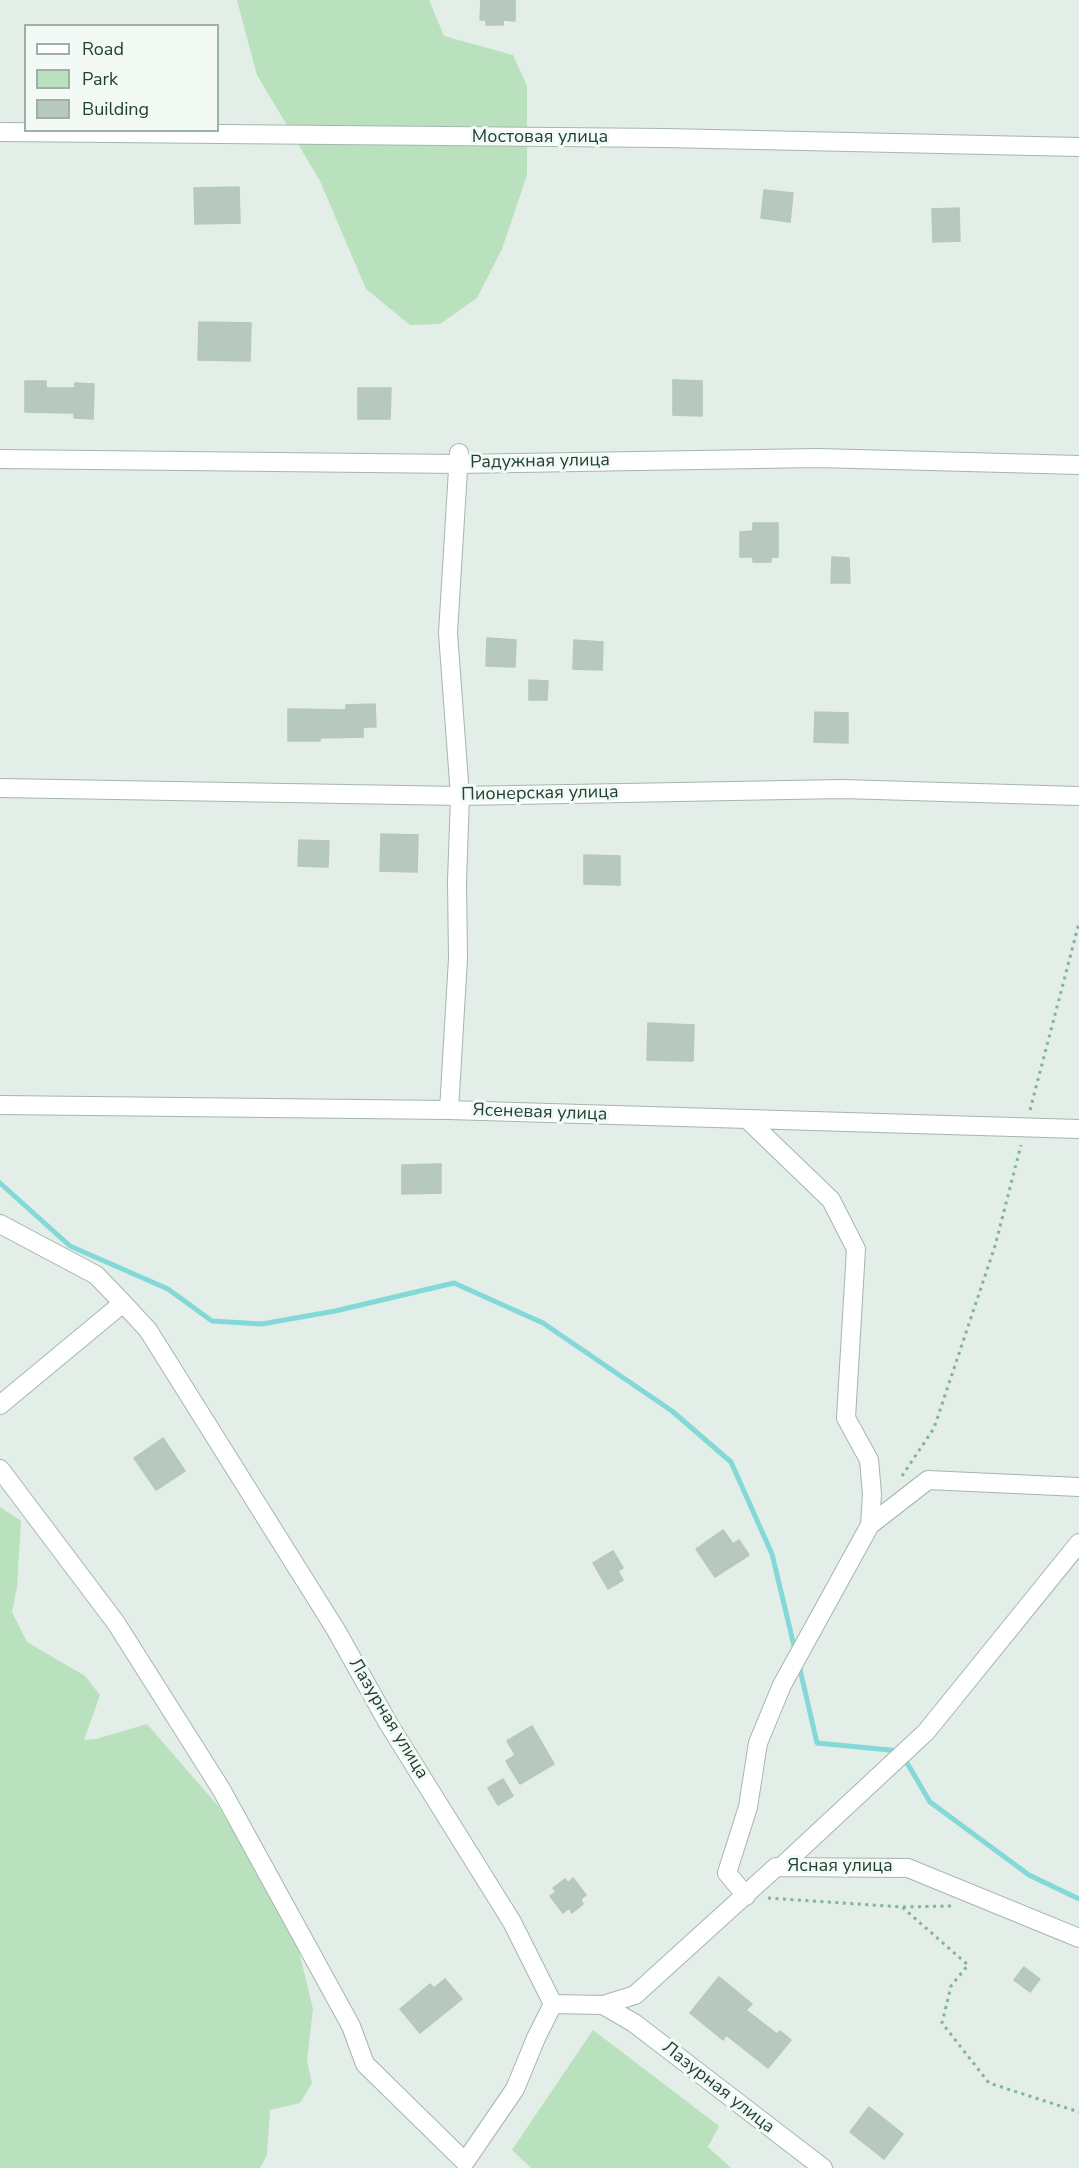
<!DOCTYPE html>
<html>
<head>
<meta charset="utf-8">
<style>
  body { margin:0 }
  #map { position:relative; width:1079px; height:2168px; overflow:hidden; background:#e2eee7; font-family:"Nunito Sans",sans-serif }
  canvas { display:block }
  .legend { position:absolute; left:24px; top:24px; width:195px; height:108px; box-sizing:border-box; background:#f3faf6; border:2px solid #9fb0a8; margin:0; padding:8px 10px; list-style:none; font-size:18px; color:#204133 }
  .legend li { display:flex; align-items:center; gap:12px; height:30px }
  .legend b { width:30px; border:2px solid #9fb0a8 }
</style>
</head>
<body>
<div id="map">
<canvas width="1079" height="2168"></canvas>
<ul class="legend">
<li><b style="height:8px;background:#fff"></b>Road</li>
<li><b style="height:16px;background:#b9e1bd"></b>Park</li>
<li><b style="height:16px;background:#b7c9bf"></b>Building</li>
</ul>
</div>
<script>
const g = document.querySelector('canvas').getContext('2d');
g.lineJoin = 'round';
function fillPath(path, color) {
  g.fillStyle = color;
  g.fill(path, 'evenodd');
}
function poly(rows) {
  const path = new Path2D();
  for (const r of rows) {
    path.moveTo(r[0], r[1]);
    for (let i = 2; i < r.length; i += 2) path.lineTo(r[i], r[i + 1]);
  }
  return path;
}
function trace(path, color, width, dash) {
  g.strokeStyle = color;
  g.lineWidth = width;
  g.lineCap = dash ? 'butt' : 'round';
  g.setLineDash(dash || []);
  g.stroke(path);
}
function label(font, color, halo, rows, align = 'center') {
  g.font = font + ' "Nunito Sans",sans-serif';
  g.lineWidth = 6;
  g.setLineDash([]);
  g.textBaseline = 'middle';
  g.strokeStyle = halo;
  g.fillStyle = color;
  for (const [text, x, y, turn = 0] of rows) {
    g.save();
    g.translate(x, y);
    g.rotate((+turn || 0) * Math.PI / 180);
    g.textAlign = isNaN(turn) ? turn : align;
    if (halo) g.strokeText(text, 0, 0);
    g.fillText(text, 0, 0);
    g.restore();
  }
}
fillPath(poly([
  [237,0,429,0,444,36,513,55,527,86,527,175,502,249,477,298,440,324,410,325,366,289,320,181,257,75],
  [0,1507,21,1521,17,1587,12,1612,27,1642,85,1676,100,1695,84,1740,96,1739,147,1724,219,1807,296,1939,313,2009,307,2061,312,2083,300,2103,270,2110,267,2155,260,2168,0,2168],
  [593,2030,719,2126,708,2147,731,2168,531,2168,512,2150]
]), '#b9e1bd');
trace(poly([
  [0,1183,70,1246,168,1289,212,1321,262,1324,335,1311,454,1283,543,1323,672,1411,731,1462,772,1554,795,1650],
  [799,1665,817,1743,900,1751,930,1802,1029,1875,1079,1899]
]), '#84d9d8', 5);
const building = poly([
  [481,0,515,0,515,21,503,20,503,25,486,25,486,20,480,20,481,0],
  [239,187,240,223,195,224,194,188,239,187],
  [764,190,793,193,790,222,761,218,764,190],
  [959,208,960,241,933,242,932,209,959,208],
  [199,322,251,323,250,361,198,360,199,322],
  [673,380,702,381,702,416,673,415,673,380],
  [25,381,46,381,46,388,75,388,75,383,94,384,93,419,74,418,74,413,25,412,25,381],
  [358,388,391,388,390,419,358,419,358,388],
  [753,523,778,523,778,557,771,557,771,562,753,562,753,557,740,557,740,532,753,531,753,523],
  [832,557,849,558,850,583,831,583,832,557],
  [487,638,516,640,515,667,486,666,487,638],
  [574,640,603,642,602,670,573,669,574,640],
  [529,680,548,681,547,700,529,700,529,680],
  [375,704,376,727,363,727,363,737,320,738,320,741,288,741,288,709,346,710,346,705,375,704],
  [815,712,848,713,848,743,814,742,815,712],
  [381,834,418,835,417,872,380,871,381,834],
  [299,840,329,841,328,867,298,866,299,840],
  [584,855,620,856,620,885,584,884,584,855],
  [648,1023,694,1025,693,1061,647,1060,648,1023],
  [441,1164,441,1193,402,1194,402,1165,441,1164],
  [163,1438,185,1471,156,1490,134,1458,163,1438],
  [723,1530,733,1544,739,1540,749,1555,715,1577,696,1549,723,1530],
  [613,1551,623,1568,618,1571,623,1580,608,1589,593,1563,613,1551],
  [532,1726,554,1764,520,1784,506,1761,515,1755,507,1741,532,1726],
  [503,1779,513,1796,498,1805,488,1788,503,1779],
  [573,1878,586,1895,581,1899,583,1904,572,1913,569,1908,563,1913,550,1896,556,1892,553,1888,565,1879,568,1883,573,1878],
  [1024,1967,1040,1979,1030,1992,1014,1980,1024,1967],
  [719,1977,752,2004,746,2010,777,2034,780,2031,791,2040,768,2068,726,2035,723,2040,690,2013,719,1977],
  [445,1979,462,1999,420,2033,400,2009,430,1984,434,1988,445,1979],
  [869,2107,903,2134,884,2159,850,2132,869,2107]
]);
fillPath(building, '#b7c9bf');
trace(building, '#b4c8bd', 1.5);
const minor = poly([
  [0,132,665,138,1079,147],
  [0,459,458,464,818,458,1079,465],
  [0,788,460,796,842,789,1079,796],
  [0,1105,449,1110,1079,1129],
  [449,1110,458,959,457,881,460,796,448,633,459,453],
  [0,1224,96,1275,123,1303],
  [0,1405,123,1303,148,1330,336,1630,388,1723,512,1922,553,2004,603,2005,634,2023,823,2168],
  [0,1469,116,1623,221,1789,351,2026,365,2064,465,2162,515,2089,536,2038,553,2004],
  [870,1525,928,1480,1079,1487],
  [781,1867,926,1732,1079,1543],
  [746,1896,727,1873,748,1807,758,1743,782,1685,870,1525,872,1494,869,1460,846,1418,856,1249,831,1200,748,1120],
  [603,2005,635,1995,776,1867,908,1868,1079,1938]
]);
trace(minor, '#a4b7ad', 20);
trace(poly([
  [1030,1110,1079,923],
  [902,1476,934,1428,995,1246,1021,1145],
  [768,1898,902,1907,968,1965,951,1986,942,2023,989,2083,1079,2112],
  [903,1907,951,1906]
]), '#7fb59c', 3, [3, 4.5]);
trace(minor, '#fff', 18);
label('18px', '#204133', '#f3faf6', [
  ["Мостовая улица",540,138],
  ["Радужная улица",540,462,-1],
  ["Пионерская улица",540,794,-1],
  ["Ясеневая улица",540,1113,2],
  ["Лазурная улица",388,1719,59],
  ["Ясная улица",840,1867],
  ["Лазурная улица",718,2088,38]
]);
</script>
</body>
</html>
